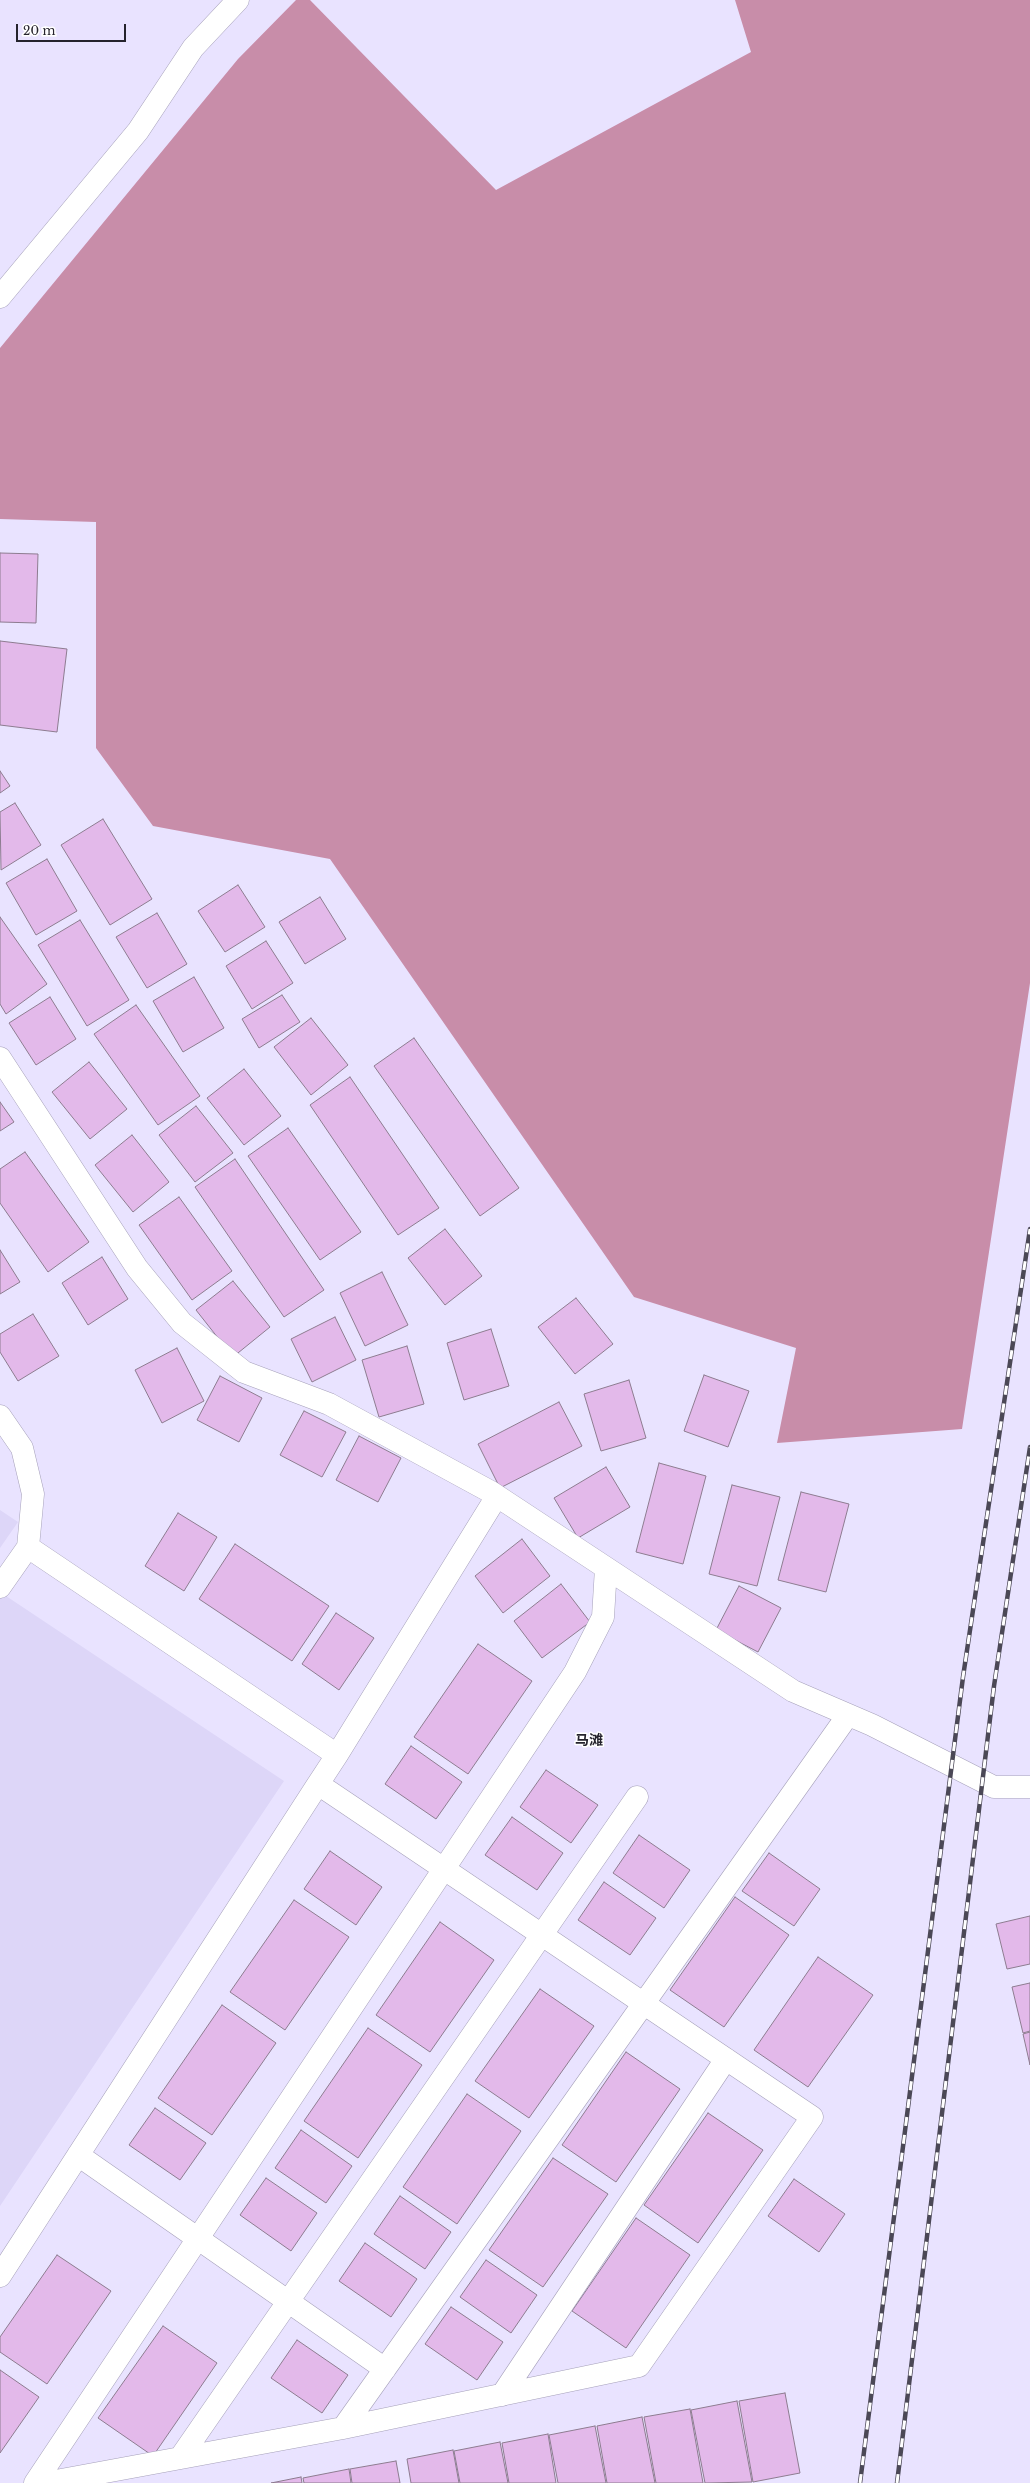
<!DOCTYPE html>
<html>
<head>
<meta charset="utf-8">
<style>
  body { margin:0 }
  #map { position:relative; width:1030px; height:2483px; overflow:hidden; background:#e9e3ff; font-family:"Libre Baskerville",serif }
  canvas { display:block }
  .scale { position:absolute; left:16px; top:24px; width:110px; height:18px; box-sizing:border-box; border:2px solid #25232d; border-top:0; padding-left:5px; font-size:12px; line-height:14px; white-space:nowrap; color:#25232d; -webkit-text-stroke:3px #fff; paint-order:stroke }
</style>
</head>
<body>
<div id="map">
<canvas width="1030" height="2483"></canvas>
<div class="scale">20 m</div>
</div>
<script>
const g = document.querySelector('canvas').getContext('2d');
g.lineJoin = 'round';
function fillPath(path, color) {
  g.fillStyle = color;
  g.fill(path, 'evenodd');
}
function poly(rows) {
  const path = new Path2D();
  for (const r of rows) {
    path.moveTo(r[0], r[1]);
    for (let i = 2; i < r.length; i += 2) path.lineTo(r[i], r[i + 1]);
  }
  return path;
}
function trace(path, color, width, dash) {
  g.strokeStyle = color;
  g.lineWidth = width;
  g.lineCap = dash ? 'butt' : 'round';
  g.setLineDash(dash || []);
  g.stroke(path);
}
function label(font, color, halo, rows, align = 'center') {
  g.font = font + ' "Libre Baskerville","Noto Sans SC",serif';
  g.lineWidth = 3;
  g.setLineDash([]);
  g.textBaseline = 'middle';
  g.strokeStyle = halo;
  g.fillStyle = color;
  for (const [text, x, y, turn = 0] of rows) {
    g.save();
    g.translate(x, y);
    g.rotate((+turn || 0) * Math.PI / 180);
    g.textAlign = isNaN(turn) ? turn : align;
    if (halo) g.strokeText(text, 0, 0);
    g.fillText(text, 0, 0);
    g.restore();
  }
}
fillPath(poly([
  [0,1510,18,1522,0,1548],
  [0,1592,284,1781,0,2206]
]), '#ddd6f8');
fillPath(poly([
  [296,0,310,0,496,190,751,52,735,0,1030,0,1030,983,962,1429,777,1443,796,1348,634,1297,330,859,153,826,96,748,96,522,0,519,0,348,238,59]
]), '#c88da9');
const building = poly([
  [0,553,38,554,36,623,0,622,0,553],
  [0,641,67,649,57,732,0,725,0,641],
  [0,771,10,786,0,793,0,771],
  [15,803,41,845,1,870,0,812,15,803],
  [103,819,152,899,110,925,61,845,103,819],
  [47,859,77,911,36,935,6,883,47,859],
  [238,885,265,927,225,952,198,911,238,885],
  [320,897,346,939,305,964,279,922,320,897],
  [157,913,187,964,147,988,116,937,157,913],
  [0,917,47,984,6,1014,0,1004,0,917],
  [80,920,129,1000,87,1026,38,945,80,920],
  [266,941,293,983,252,1009,226,966,266,941],
  [194,977,224,1028,183,1052,153,1001,194,977],
  [282,995,300,1022,259,1048,242,1019,282,995],
  [50,997,76,1039,36,1065,9,1023,50,997],
  [136,1005,200,1096,158,1125,94,1034,136,1005],
  [311,1018,348,1065,311,1095,274,1047,311,1018],
  [414,1038,519,1188,480,1216,374,1066,414,1038],
  [89,1062,127,1109,90,1139,52,1092,89,1062],
  [244,1069,281,1116,244,1145,207,1098,244,1069],
  [350,1077,439,1208,398,1235,310,1105,350,1077],
  [0,1102,14,1122,0,1131,0,1102],
  [196,1106,233,1153,195,1182,159,1135,196,1106],
  [288,1128,361,1232,320,1260,248,1156,288,1128],
  [132,1135,169,1182,133,1212,95,1165,132,1135],
  [25,1152,89,1242,48,1272,0,1203,0,1169,25,1152],
  [235,1159,324,1290,284,1317,195,1187,235,1159],
  [179,1197,232,1271,192,1300,139,1225,179,1197],
  [445,1229,482,1276,445,1305,408,1258,445,1229],
  [0,1250,20,1282,0,1294,0,1250],
  [102,1257,128,1299,88,1325,62,1283,102,1257],
  [382,1272,408,1325,365,1346,340,1293,382,1272],
  [233,1281,270,1327,233,1357,196,1310,233,1281],
  [576,1298,613,1344,575,1374,538,1327,576,1298],
  [33,1314,59,1356,18,1381,0,1352,0,1334,33,1314],
  [335,1317,356,1360,312,1382,291,1339,335,1317],
  [491,1329,509,1386,464,1400,447,1343,491,1329],
  [407,1346,424,1404,379,1417,362,1360,407,1346],
  [177,1348,204,1401,162,1423,135,1370,177,1348],
  [704,1375,749,1391,728,1447,684,1431,704,1375],
  [220,1376,262,1398,239,1442,197,1420,220,1376],
  [629,1380,646,1438,601,1451,584,1394,629,1380],
  [559,1402,582,1446,500,1488,478,1444,559,1402],
  [304,1411,346,1432,322,1477,280,1455,304,1411],
  [359,1436,401,1458,378,1502,336,1480,359,1436],
  [659,1463,706,1476,683,1564,636,1552,659,1463],
  [606,1467,630,1507,578,1538,554,1498,606,1467],
  [732,1485,780,1497,757,1586,709,1574,732,1485],
  [801,1492,849,1504,826,1592,778,1580,801,1492],
  [178,1513,217,1537,184,1591,145,1566,178,1513],
  [522,1539,550,1576,503,1613,475,1576,522,1539],
  [235,1544,329,1606,292,1661,199,1599,235,1544],
  [561,1584,590,1622,542,1658,514,1621,561,1584],
  [739,1586,781,1608,758,1652,716,1630,739,1586],
  [336,1613,374,1638,339,1690,302,1664,336,1613],
  [478,1644,532,1681,468,1774,414,1737,478,1644],
  [411,1746,462,1782,436,1819,385,1784,411,1746],
  [546,1770,598,1805,571,1843,520,1807,546,1770],
  [512,1817,563,1853,537,1890,485,1855,512,1817],
  [639,1835,690,1870,664,1908,613,1873,639,1835],
  [330,1851,382,1887,356,1925,304,1889,330,1851],
  [769,1853,820,1889,794,1926,742,1891,769,1853],
  [604,1882,656,1918,630,1955,578,1920,604,1882],
  [735,1897,789,1935,724,2027,670,1990,735,1897],
  [294,1900,349,1937,285,2030,230,1992,294,1900],
  [1030,1916,1030,1964,1007,1969,996,1924,1030,1916],
  [440,1922,494,1960,430,2052,376,2015,440,1922],
  [818,1957,873,1995,808,2087,754,2050,818,1957],
  [1030,1983,1030,2031,1023,2033,1012,1987,1030,1983],
  [540,1989,594,2026,529,2118,475,2081,540,1989],
  [222,2005,276,2043,212,2135,158,2098,222,2005],
  [368,2028,422,2065,358,2158,304,2121,368,2028],
  [1030,2032,1030,2065,1023,2034,1030,2032],
  [626,2052,680,2089,616,2182,562,2145,626,2052],
  [467,2094,521,2131,457,2224,403,2187,467,2094],
  [155,2108,206,2143,180,2180,129,2145,155,2108],
  [708,2113,763,2150,698,2243,644,2205,708,2113],
  [301,2130,352,2166,326,2203,275,2168,301,2130],
  [553,2158,608,2194,543,2287,489,2250,553,2158],
  [266,2178,317,2213,291,2251,240,2215,266,2178],
  [794,2179,845,2214,819,2252,768,2216,794,2179],
  [400,2196,451,2232,425,2269,374,2234,400,2196],
  [636,2218,690,2255,626,2348,572,2311,636,2218],
  [365,2243,417,2279,391,2317,339,2281,365,2243],
  [57,2255,111,2291,47,2384,0,2352,0,2337,57,2255],
  [486,2260,537,2295,511,2333,460,2297,486,2260],
  [451,2307,503,2342,477,2380,425,2344,451,2307],
  [163,2326,217,2363,153,2456,98,2418,163,2326],
  [297,2340,348,2375,322,2413,271,2378,297,2340],
  [0,2370,39,2397,0,2453,0,2370],
  [785,2393,800,2473,753,2482,739,2401,785,2393],
  [737,2401,752,2482,705,2483,691,2410,737,2401],
  [690,2409,703,2483,656,2483,644,2417,690,2409],
  [642,2417,655,2483,607,2483,597,2426,642,2417],
  [595,2426,606,2483,558,2483,549,2435,595,2426],
  [548,2434,556,2483,509,2483,502,2443,548,2434],
  [500,2442,508,2483,460,2483,454,2451,500,2442],
  [453,2450,459,2483,411,2483,407,2459,453,2450],
  [396,2461,400,2483,352,2483,350,2469,396,2461],
  [349,2469,351,2483,304,2483,303,2478,349,2469],
  [301,2477,302,2483,271,2483,301,2477]
]);
fillPath(building, '#e3b9ea');
trace(building, '#8d7c90', 1);
const minor = poly([
  [0,297,138,131,193,48,238,0],
  [0,1058,137,1268,182,1323,244,1372,329,1404,491,1492,793,1691,872,1725,994,1787,1030,1787],
  [0,1416,22,1448,33,1494,28,1547,0,1587],
  [28,1547,337,1755,318,1784],
  [337,1755,497,1496],
  [78,2155,385,2369],
  [0,2276,318,1784,812,2117,639,2366,343,2428],
  [502,2395,726,2059],
  [180,2458,637,1797],
  [35,2483,575,1672,603,1617,606,1568],
  [45,2483,343,2428,848,1715]
]);
trace(minor, '#a6a1ba', 23);
trace(minor, '#fff', 22);
const rail = poly([
  [860,2483,963,1677,1030,1229],
  [897,2483,994,1686,1030,1447]
]);
trace(rail, '#4b4856', 4.5);
trace(rail, '#fff', 3, [9]);
label('bold 14px', '#25232d', '#fff', [
  ["马滩",589,1741]
]);
</script>
</body>
</html>
